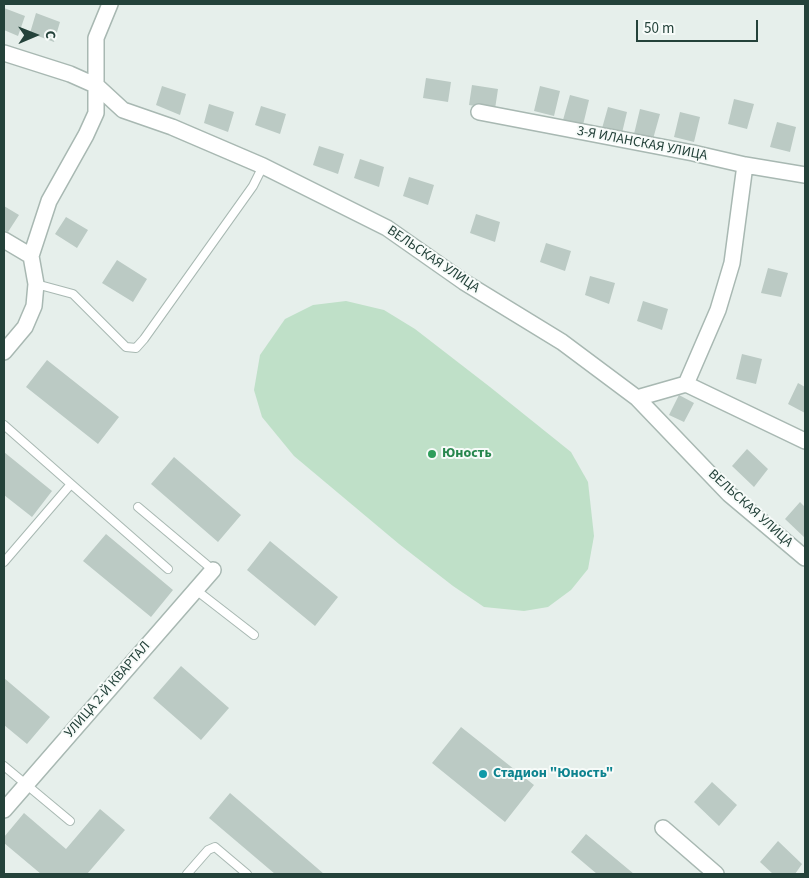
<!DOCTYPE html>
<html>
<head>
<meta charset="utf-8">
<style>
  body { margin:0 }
  #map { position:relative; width:809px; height:878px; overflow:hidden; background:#e6efeb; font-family:"Source Sans 3",sans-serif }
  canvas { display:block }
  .frame { position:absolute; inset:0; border:5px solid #24423a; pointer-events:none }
  .north { position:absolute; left:10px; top:10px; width:50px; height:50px; -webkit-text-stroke:4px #f7fbf9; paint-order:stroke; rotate:89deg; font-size:14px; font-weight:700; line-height:20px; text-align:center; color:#24423a }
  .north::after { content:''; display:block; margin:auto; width:18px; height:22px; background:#24423a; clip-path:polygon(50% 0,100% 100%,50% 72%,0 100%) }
  .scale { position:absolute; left:636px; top:20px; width:122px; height:22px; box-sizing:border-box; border:2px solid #24423a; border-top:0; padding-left:6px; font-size:15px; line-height:18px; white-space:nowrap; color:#24423a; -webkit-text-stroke:4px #f7fbf9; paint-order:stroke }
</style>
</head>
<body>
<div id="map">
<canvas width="809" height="878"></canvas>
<div class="frame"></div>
<div class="north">С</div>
<div class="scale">50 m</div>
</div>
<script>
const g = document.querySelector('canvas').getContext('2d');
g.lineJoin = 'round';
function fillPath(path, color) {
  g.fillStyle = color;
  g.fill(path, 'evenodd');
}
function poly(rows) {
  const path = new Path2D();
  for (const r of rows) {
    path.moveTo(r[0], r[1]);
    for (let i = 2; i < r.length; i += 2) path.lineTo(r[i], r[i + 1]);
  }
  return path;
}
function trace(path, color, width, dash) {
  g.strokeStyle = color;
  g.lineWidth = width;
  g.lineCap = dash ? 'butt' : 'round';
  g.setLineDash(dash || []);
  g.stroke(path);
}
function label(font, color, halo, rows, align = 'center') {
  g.font = font + ' "Source Sans 3",sans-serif';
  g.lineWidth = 4;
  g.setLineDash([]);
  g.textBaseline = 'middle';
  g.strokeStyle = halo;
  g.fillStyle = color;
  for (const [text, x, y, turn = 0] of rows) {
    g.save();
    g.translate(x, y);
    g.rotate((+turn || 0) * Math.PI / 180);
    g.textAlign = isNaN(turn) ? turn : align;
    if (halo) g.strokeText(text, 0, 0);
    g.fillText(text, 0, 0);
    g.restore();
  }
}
fillPath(poly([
  [346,301,384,310,415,329,490,387,571,452,588,482,594,536,588,569,571,590,548,607,524,611,484,607,453,586,399,544,294,456,262,417,254,390,260,355,285,319,313,305]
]), '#bfe0c8');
fillPath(poly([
  [4,8,25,16,18,36,4,30],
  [36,13,60,22,54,42,30,33],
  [426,78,451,82,448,102,423,98],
  [472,85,498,89,495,109,469,105],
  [162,86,186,94,180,115,156,105],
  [540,86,560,91,554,116,534,111],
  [570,95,589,100,583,125,563,120],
  [734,99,754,104,747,129,728,124],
  [209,104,234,112,228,132,204,123],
  [261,106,286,114,280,134,255,125],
  [608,107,627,112,621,137,601,132],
  [640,109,660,114,653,139,634,134],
  [680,112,700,117,694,142,674,137],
  [777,122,796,127,790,152,770,147],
  [319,146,344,154,338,174,313,165],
  [360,159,384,167,379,187,354,178],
  [409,177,434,185,428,205,403,196],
  [4,206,19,215,8,232,4,230],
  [476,214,500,222,495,242,470,233],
  [66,217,88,230,77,248,55,234],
  [546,243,571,251,565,271,540,262],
  [117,260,147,279,133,302,102,283],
  [768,268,788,273,781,297,761,293],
  [590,276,615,283,609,304,585,295],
  [643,301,668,309,662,330,637,321],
  [742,354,762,359,756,384,736,379],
  [47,360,119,417,98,444,26,387],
  [798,383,805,387,805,413,788,404],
  [679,395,694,403,684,422,669,415],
  [747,449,768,469,754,487,732,466],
  [4,452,52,491,32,517,4,495],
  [174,457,241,515,218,542,151,484],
  [800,502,805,507,805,538,785,519],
  [106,534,173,590,151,617,83,561],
  [270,541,338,597,315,626,247,570],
  [181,666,229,708,201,740,153,698],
  [4,678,50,717,27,744,4,725],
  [461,727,534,785,505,822,432,763],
  [712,782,737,805,719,826,694,802],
  [230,793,324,874,275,874,209,818],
  [100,809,125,830,87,874,41,874,4,843,4,837,24,813,66,849],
  [586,834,634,874,597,874,571,852],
  [778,841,802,864,795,874,773,874,760,862]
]), '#bbcac4');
const service = poly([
  [36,284,73,294,126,347,136,348,144,339,253,186,263,166],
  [71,484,168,569],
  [138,507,213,570],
  [4,562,71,484,4,425],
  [196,590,254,635],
  [4,766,70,821],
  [187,874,208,850,215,847,247,874]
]);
const minor = poly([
  [4,53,70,74,97,86,123,110,172,127,263,166,387,228,464,282,562,342,637,398,729,494,805,558],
  [479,112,693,153,745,165,805,175],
  [4,240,31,256],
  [4,352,25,327,34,306,36,284,31,256,49,201,86,135,96,113,96,38,110,4],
  [686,384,718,310,732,263,745,165],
  [637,398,686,384,805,441],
  [4,810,213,570],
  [663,828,716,874]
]);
trace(service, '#a8b8b2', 10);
trace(minor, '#a8b8b2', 18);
trace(service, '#fff', 8);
trace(minor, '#fff', 15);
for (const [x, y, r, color] of [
  [432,454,5,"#2e9e5b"],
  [483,774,5,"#0f9aa8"]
]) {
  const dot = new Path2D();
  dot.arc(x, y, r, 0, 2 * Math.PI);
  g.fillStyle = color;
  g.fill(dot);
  trace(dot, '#f7fbf9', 2);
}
label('14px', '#24423a', '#f7fbf9', [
  ["3-Я ИЛАНСКАЯ УЛИЦА",642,144,11],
  ["ВЕЛЬСКАЯ УЛИЦА",433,260,34],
  ["ВЕЛЬСКАЯ УЛИЦА",750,509,42],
  ["УЛИЦА 2-Й КВАРТАЛ",108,690,-49]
]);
label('bold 14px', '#27864d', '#f7fbf9', [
  ["Юность",442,454]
], 'left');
label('bold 14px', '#0d838f', '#f7fbf9', [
  ["Стадион \"Юность\"",493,774]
], 'left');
</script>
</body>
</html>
